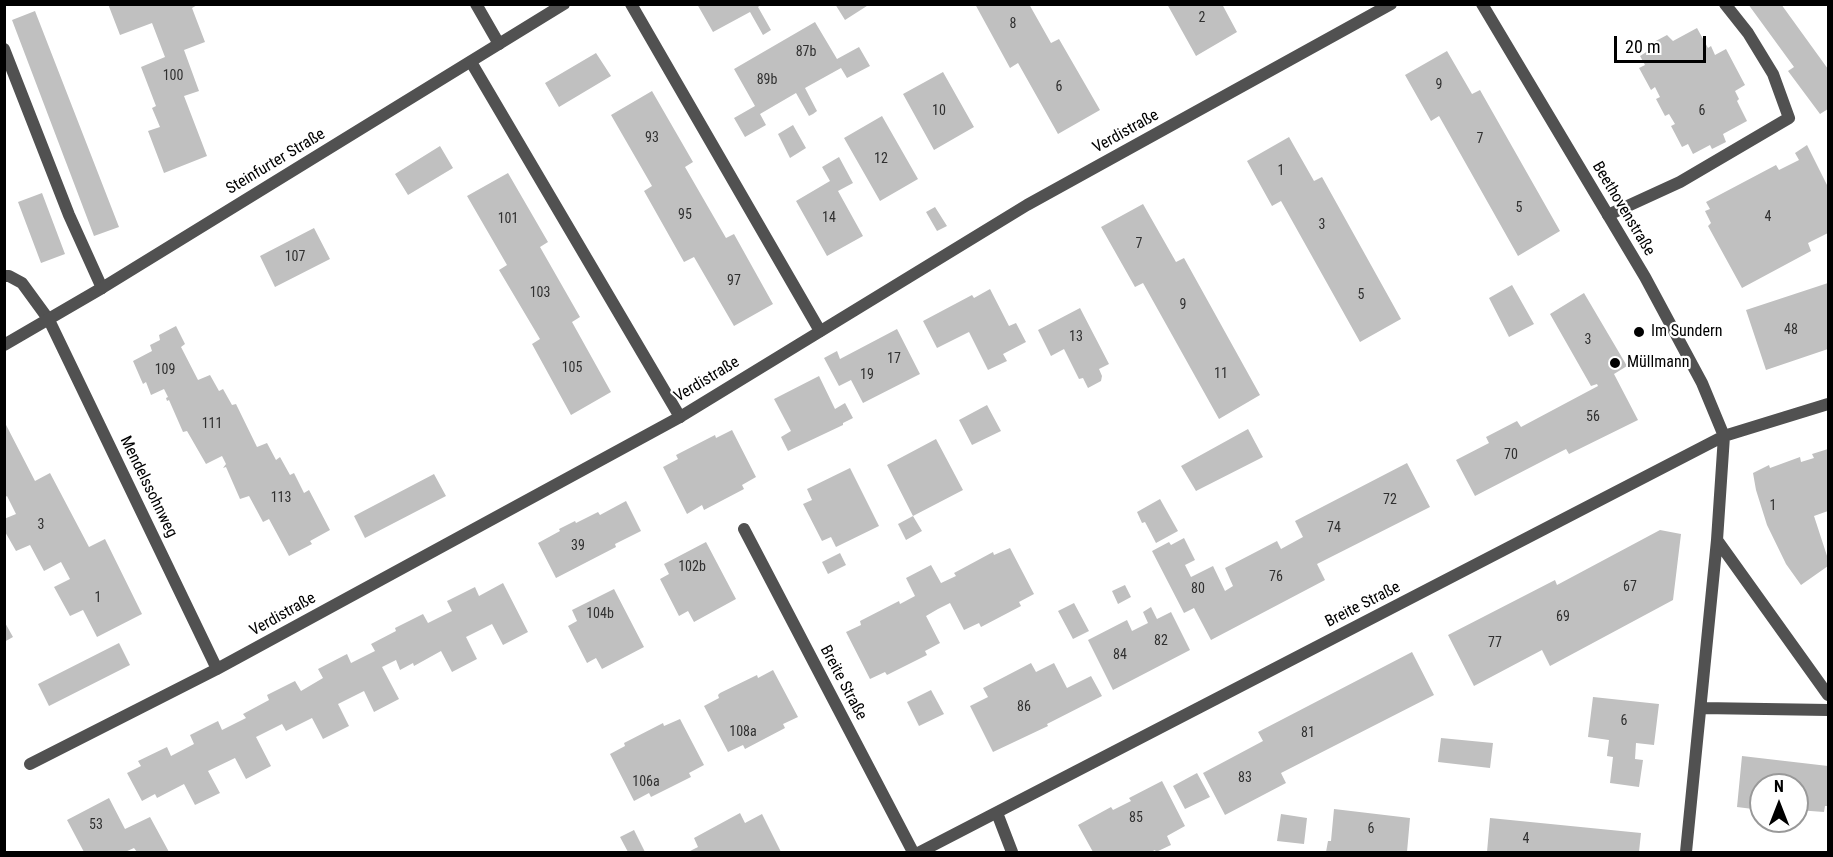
<!DOCTYPE html>
<html>
<head>
<meta charset="utf-8">
<style>
  body { margin:0 }
  #map { position:relative; width:1833px; height:857px; overflow:hidden; background:#fff; font-family:"Roboto Condensed",sans-serif }
  canvas { display:block }
  .frame { position:absolute; inset:0; border:6px solid #000; pointer-events:none }
  .north { position:absolute; left:1749px; top:773px; width:60px; height:60px; box-sizing:border-box; background:#fff; border:2px solid #999; border-radius:50%; rotate:0deg; font-size:16px; font-weight:700; line-height:24px; text-align:center; color:#000 }
  .north::after { content:''; display:block; margin:auto; width:21px; height:27px; background:#000; clip-path:polygon(50% 0,100% 100%,50% 72%,0 100%) }
  .scale { position:absolute; left:1614px; top:36px; width:92px; height:27px; box-sizing:border-box; border:3px solid #000; border-top:0; padding-left:8px; font-size:18px; line-height:21px; white-space:nowrap; color:#000; -webkit-text-stroke:4px #fff; paint-order:stroke }
</style>
</head>
<body>
<div id="map">
<canvas width="1833" height="857"></canvas>
<div class="frame"></div>
<div class="north">N</div>
<div class="scale">20 m</div>
</div>
<script>
const g = document.querySelector('canvas').getContext('2d');
g.lineJoin = 'round';
function fillPath(path, color) {
  g.fillStyle = color;
  g.fill(path, 'evenodd');
}
function poly(rows) {
  const path = new Path2D();
  for (const r of rows) {
    path.moveTo(r[0], r[1]);
    for (let i = 2; i < r.length; i += 2) path.lineTo(r[i], r[i + 1]);
  }
  return path;
}
function trace(path, color, width, dash) {
  g.strokeStyle = color;
  g.lineWidth = width;
  g.lineCap = dash ? 'butt' : 'round';
  g.setLineDash(dash || []);
  g.stroke(path);
}
function label(font, color, halo, rows, align = 'center') {
  g.font = font + ' "Roboto Condensed",sans-serif';
  g.lineWidth = 4.5;
  g.setLineDash([]);
  g.textBaseline = 'middle';
  g.strokeStyle = halo;
  g.fillStyle = color;
  for (const [text, x, y, turn = 0] of rows) {
    g.save();
    g.translate(x, y);
    g.rotate((+turn || 0) * Math.PI / 180);
    g.textAlign = isNaN(turn) ? turn : align;
    if (halo) g.strokeText(text, 0, 0);
    g.fillText(text, 0, 0);
    g.restore();
  }
}
fillPath(poly([
  [108,4,199,4,192,8,205,42,184,50,199,91,184,96,207,156,164,173,148,131,160,127,152,108,156,106,141,67,165,57,152,23,120,35],
  [697,4,762,4,758,7,771,30,763,35,750,12,713,32],
  [835,4,870,4,845,20],
  [975,4,1029,4,1051,43,1059,39,1100,110,1058,134,1018,63,1010,68],
  [1167,4,1222,4,1237,32,1196,56],
  [1748,4,1781,4,1828,69,1828,109,1820,114,1788,71,1794,67],
  [35,11,119,227,94,236,12,20],
  [815,22,837,59,859,47,870,66,847,78,841,68,805,88,817,111,813,114,809,116,796,93,760,114,766,125,745,137,734,118,755,106,734,69],
  [1697,28,1708,48,1711,46,1715,55,1726,49,1736,68,1745,85,1735,91,1739,99,1737,101,1747,121,1723,134,1726,142,1712,149,1710,145,1693,154,1688,144,1682,147,1671,126,1675,124,1669,114,1665,116,1656,99,1660,97,1655,87,1651,90,1639,68,1645,65,1640,56,1656,46,1654,42,1667,35,1673,41],
  [1447,51,1472,94,1480,90,1560,231,1518,256,1439,116,1431,121,1405,75],
  [596,53,611,76,559,107,545,83],
  [943,72,974,127,934,150,903,94],
  [652,91,693,162,685,167,726,238,734,234,773,304,734,326,694,257,684,262,644,191,652,186,611,115],
  [882,116,918,179,880,201,844,138],
  [793,125,806,148,790,158,778,134],
  [1289,137,1314,181,1322,177,1401,319,1360,342,1281,201,1272,206,1247,161],
  [1807,145,1828,187,1828,233,1808,243,1811,251,1742,288,1708,226,1711,223,1705,211,1710,209,1706,202,1776,165,1779,170,1799,160,1795,153],
  [440,146,453,168,408,195,395,174],
  [839,157,853,183,838,191,863,236,827,256,796,201,830,181,822,167],
  [508,173,548,242,540,247,580,317,572,322,611,392,571,415,532,344,540,339,499,270,507,265,467,196],
  [42,193,65,254,41,263,18,202],
  [1143,204,1176,262,1184,258,1260,395,1219,419,1143,283,1135,287,1101,227],
  [935,207,947,226,937,231,926,212],
  [314,228,330,259,275,287,260,256],
  [1828,283,1828,349,1766,370,1746,310],
  [1512,285,1534,324,1509,337,1489,298],
  [990,289,1009,326,1016,323,1026,342,1003,354,1007,361,988,370,969,332,937,348,923,321,972,295,974,298],
  [1584,293,1627,366,1614,374,1638,420,1569,454,1566,449,1475,496,1456,460,1489,443,1486,437,1517,421,1521,427,1598,386,1597,384,1591,386,1550,314],
  [1080,308,1109,364,1099,369,1102,376,1101,381,1088,388,1083,378,1079,379,1064,349,1051,356,1038,330],
  [176,326,185,344,181,347,198,380,210,375,219,391,223,389,232,405,236,404,257,447,267,443,276,460,280,457,290,475,294,473,304,493,309,490,330,530,310,541,312,544,289,556,269,519,263,522,249,496,240,499,226,467,223,468,226,464,222,456,206,464,187,431,183,432,169,400,167,401,166,398,168,397,164,389,151,395,146,382,143,384,133,361,152,351,150,345,160,340,159,335],
  [897,329,920,374,863,403,851,380,839,386,824,358,837,351,840,359],
  [819,376,835,409,845,403,853,418,843,423,843,425,788,451,781,437,791,431,774,399],
  [987,405,1001,431,972,445,959,420],
  [4,421,35,481,50,473,89,547,105,539,142,614,97,637,83,610,70,616,54,587,70,579,61,562,44,571,30,545,16,551,4,530,4,519,16,514,7,496,4,498],
  [1248,429,1263,457,1196,491,1181,466],
  [732,430,756,477,742,485,744,489,704,510,702,505,687,514,663,467,678,459,676,455,715,435,716,438],
  [936,439,963,490,913,516,887,465],
  [1828,449,1828,511,1814,516,1828,559,1828,566,1801,585,1786,564,1767,525,1756,490,1753,473,1769,465,1770,468,1800,457,1801,462,1814,458,1812,454],
  [1407,463,1430,507,1317,564,1325,580,1211,640,1194,608,1184,613,1152,551,1169,542,1171,545,1184,538,1195,560,1185,565,1191,577,1213,566,1225,591,1233,586,1225,568,1277,541,1281,549,1303,537,1295,521],
  [850,468,879,526,836,547,831,537,822,541,803,504,812,500,807,489],
  [434,474,446,496,365,538,354,516],
  [1160,499,1178,531,1156,543,1145,522,1142,523,1137,512],
  [626,501,641,531,615,544,616,547,556,578,538,543,560,531,559,529,575,521,576,523,598,512,600,515],
  [913,516,922,531,906,540,898,524],
  [1660,530,1681,534,1673,600,1550,666,1542,650,1474,686,1448,635,1555,580,1557,585],
  [706,542,736,599,694,622,688,611,679,616,660,579,669,574,664,564],
  [1010,548,1034,594,1019,602,1021,606,981,627,979,623,964,630,950,603,938,609,926,616,940,643,925,651,927,655,887,675,885,672,870,679,846,632,861,625,860,621,899,601,900,604,915,596,906,578,931,565,941,583,956,576,954,573,993,552,994,555],
  [840,553,846,565,828,574,822,562],
  [503,583,528,632,503,645,492,624,466,637,477,659,452,672,441,651,414,666,413,663,400,670,396,660,382,667,399,699,374,712,364,691,338,704,349,726,323,739,312,718,286,731,282,724,256,737,271,766,246,779,235,758,208,771,220,793,195,805,184,784,157,798,155,794,142,801,127,773,141,766,138,761,167,747,171,756,194,744,190,735,218,721,222,730,246,718,243,714,269,700,267,695,295,681,301,691,323,678,318,669,347,654,351,663,375,651,371,644,396,631,395,628,423,614,428,623,452,611,447,601,475,587,479,596],
  [1125,585,1131,597,1118,604,1112,591],
  [614,589,644,647,602,669,596,658,587,663,568,626,577,621,572,610],
  [1074,603,1089,631,1073,639,1058,611],
  [1151,607,1157,619,1171,612,1190,650,1113,690,1088,640,1127,620,1132,631,1148,623,1143,612],
  [4,621,13,637,4,642],
  [119,643,130,665,49,706,38,684],
  [1412,652,1434,695,1281,773,1286,783,1225,815,1203,773,1263,741,1258,732],
  [1031,663,1036,672,1054,663,1067,688,1091,676,1102,696,1047,724,1048,726,993,752,970,706,988,697,983,688],
  [773,670,798,717,783,724,785,728,745,749,743,745,728,752,704,706,719,698,718,695,720,693,757,675,758,678],
  [931,690,944,714,919,726,907,702],
  [1593,697,1659,704,1654,745,1636,743,1635,759,1643,760,1639,787,1610,783,1613,757,1607,756,1609,740,1588,737],
  [680,719,704,765,689,773,691,777,651,797,649,793,634,801,610,754,625,746,624,743,663,723,664,726],
  [1441,738,1493,743,1490,768,1438,762],
  [1742,756,1828,766,1828,806,1825,806,1824,812,1797,810,1797,785,1761,785,1761,810,1737,807],
  [1197,773,1210,797,1185,809,1173,786],
  [1162,781,1185,826,1167,836,1171,845,1156,852,1155,850,1151,852,1093,852,1078,825,1111,807,1113,810,1131,801,1129,798],
  [109,798,125,829,150,817,169,852,137,852,134,848,125,852,84,852,67,820],
  [1334,809,1410,818,1407,852,1326,852,1328,841,1331,841],
  [740,813,745,823,762,814,781,852,688,852,698,847,694,838],
  [1281,814,1307,818,1304,844,1277,841],
  [1490,818,1641,833,1639,852,1487,852],
  [634,830,645,852,628,852,620,837]
]), '#c0c0c0');
trace(poly([
  [476,4,499,44],
  [631,4,820,331],
  [4,49,69,215,102,288],
  [471,62,680,417],
  [1608,215,1680,182,1789,118,1773,74,1748,33,1725,4],
  [4,276,9,276,22,283,49,320]
]), '#515151', 12);
trace(poly([
  [1482,4,1645,277,1702,383,1724,436,1717,540,1686,852],
  [49,320,217,669],
  [4,345,102,288,564,4],
  [744,529,913,852],
  [1717,540,1828,695],
  [1702,708,1828,710],
  [30,764,217,669,680,417,1027,205,1391,4],
  [997,813,1012,852],
  [920,852,1724,436,1828,404]
]), '#515151', 12);
for (const [x, y, r, color] of [
  [1639,332,6,"#000"],
  [1615,363,6,"#000"]
]) {
  const dot = new Path2D();
  dot.arc(x, y, r, 0, 2 * Math.PI);
  g.fillStyle = color;
  g.fill(dot);
  trace(dot, '#fff', 2);
}
label('14px', '#303030', null, [
  ["2",1202,18],
  ["8",1013,24],
  ["87b",806,52],
  ["100",173,76],
  ["89b",767,80],
  ["9",1439,85],
  ["6",1059,87],
  ["10",939,111],
  ["6",1702,111],
  ["93",652,138],
  ["7",1480,139],
  ["12",881,159],
  ["1",1281,171],
  ["5",1519,208],
  ["95",685,215],
  ["4",1768,217],
  ["14",829,218],
  ["101",508,219],
  ["3",1322,225],
  ["7",1139,244],
  ["107",295,257],
  ["97",734,281],
  ["103",540,293],
  ["5",1361,295],
  ["9",1183,305],
  ["48",1791,330],
  ["13",1076,337],
  ["3",1588,340],
  ["17",894,359],
  ["105",572,368],
  ["109",165,370],
  ["11",1221,374],
  ["19",867,375],
  ["56",1593,417],
  ["111",212,424],
  ["70",1511,455],
  ["113",281,498],
  ["72",1390,500],
  ["1",1773,506],
  ["3",41,525],
  ["74",1334,528],
  ["39",578,546],
  ["102b",692,567],
  ["76",1276,577],
  ["67",1630,587],
  ["80",1198,589],
  ["1",98,598],
  ["104b",600,614],
  ["69",1563,617],
  ["82",1161,641],
  ["77",1495,643],
  ["84",1120,655],
  ["86",1024,707],
  ["6",1624,721],
  ["108a",743,732],
  ["81",1308,733],
  ["83",1245,778],
  ["106a",646,782],
  ["85",1136,818],
  ["53",96,825],
  ["6",1371,829],
  ["4",1526,839]
]);
label('16px', '#000', '#fff', [
  ["Verdistraße",1126,132,-29],
  ["Steinfurter Straße",276,162,-31],
  ["Beethovenstraße",1623,209,59],
  ["Verdistraße",707,380,-31],
  ["Mendelssohnweg",148,487,64],
  ["Breite Straße",1363,605,-27],
  ["Verdistraße",283,615,-29],
  ["Breite Straße",843,683,62]
]);
label('16px', '#000', '#fff', [
  ["Im Sundern",1651,332],
  ["Müllmann",1627,363]
], 'left');
</script>
</body>
</html>
